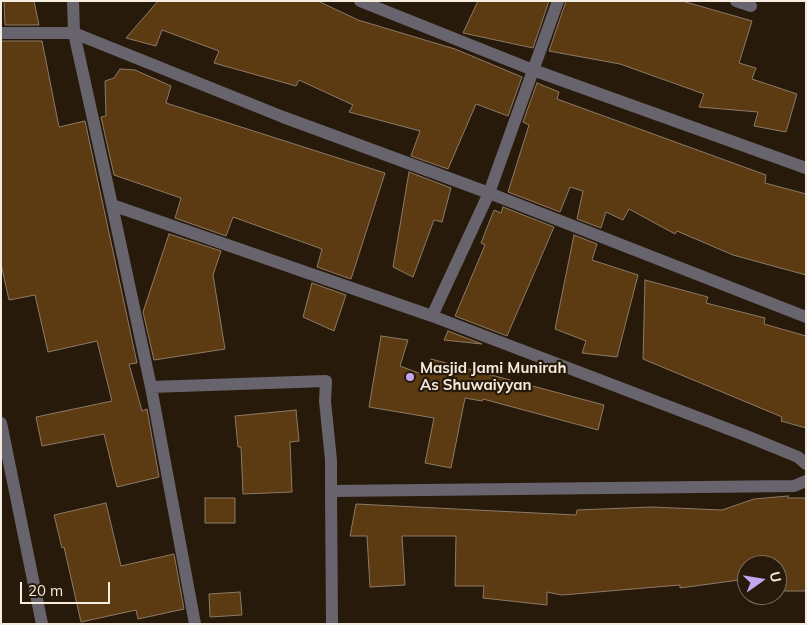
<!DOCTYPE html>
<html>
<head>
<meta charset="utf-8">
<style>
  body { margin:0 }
  #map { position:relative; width:807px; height:625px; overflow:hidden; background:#281a0a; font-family:Mulish,sans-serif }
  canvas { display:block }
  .frame { position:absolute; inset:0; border:2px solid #f5ebe1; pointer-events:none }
  .north { position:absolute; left:737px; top:555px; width:50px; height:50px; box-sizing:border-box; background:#281a0a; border:1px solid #7a6e60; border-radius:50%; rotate:77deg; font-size:14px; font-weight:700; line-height:20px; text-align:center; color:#f5ebe1 }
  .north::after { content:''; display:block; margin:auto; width:18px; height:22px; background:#c4a7f1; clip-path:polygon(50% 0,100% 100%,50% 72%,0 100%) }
  .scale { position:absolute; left:20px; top:582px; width:90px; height:22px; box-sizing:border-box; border:2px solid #f5ebe1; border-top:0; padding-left:6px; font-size:15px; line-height:18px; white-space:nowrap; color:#f5ebe1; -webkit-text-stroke:4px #281a0a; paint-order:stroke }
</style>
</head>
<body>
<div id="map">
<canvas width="807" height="625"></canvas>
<div class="frame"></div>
<div class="north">U</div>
<div class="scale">20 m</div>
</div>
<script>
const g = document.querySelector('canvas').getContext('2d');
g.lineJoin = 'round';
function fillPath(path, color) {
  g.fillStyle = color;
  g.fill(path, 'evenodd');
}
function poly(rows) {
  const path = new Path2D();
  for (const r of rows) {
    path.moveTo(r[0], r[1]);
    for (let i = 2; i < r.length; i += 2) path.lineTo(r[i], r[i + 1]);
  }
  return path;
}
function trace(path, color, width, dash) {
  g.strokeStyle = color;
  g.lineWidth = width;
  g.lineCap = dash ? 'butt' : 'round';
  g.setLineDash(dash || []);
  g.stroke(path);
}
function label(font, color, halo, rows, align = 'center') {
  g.font = font + ' Mulish,sans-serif';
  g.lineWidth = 4.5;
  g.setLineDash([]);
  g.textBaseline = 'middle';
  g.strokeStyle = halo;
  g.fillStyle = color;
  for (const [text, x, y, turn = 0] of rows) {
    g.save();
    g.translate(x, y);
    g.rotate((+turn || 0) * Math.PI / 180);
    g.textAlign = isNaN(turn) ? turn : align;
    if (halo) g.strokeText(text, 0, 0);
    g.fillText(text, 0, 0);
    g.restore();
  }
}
const building = poly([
  [4,1,34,1,39,25,5,25,4,1],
  [158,1,318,1,358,20,455,49,522,77,508,116,476,104,448,169,411,156,420,131,349,112,353,105,299,80,296,86,214,63,219,51,162,30,156,46,126,38,158,1],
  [478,1,549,1,533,48,463,33,478,1],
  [566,1,682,1,752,21,739,63,756,68,752,79,797,94,786,132,754,126,758,112,699,107,704,94,620,64,549,51,566,1],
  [1,41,42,41,59,127,85,121,137,363,129,364,142,411,147,409,159,477,117,487,104,434,42,446,36,417,112,401,97,341,48,352,35,295,9,300,1,264,1,41],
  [120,69,135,70,171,86,166,103,385,173,351,279,317,267,322,249,233,217,226,236,175,218,181,198,114,175,101,117,106,116,105,81,114,78,120,69],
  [537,83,559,92,557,99,766,175,765,183,806,194,806,275,733,255,677,231,675,234,629,209,623,220,606,212,601,228,577,219,583,191,570,187,560,212,508,192,529,125,523,122,537,83],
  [409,172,451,188,442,222,434,220,413,277,393,267,409,172],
  [503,207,554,227,507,336,455,316,485,245,481,243,494,210,501,213,503,207],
  [169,234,221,251,213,275,225,349,154,360,143,312,169,234],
  [574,235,597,244,592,260,638,275,617,357,582,353,586,341,555,329,574,235],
  [645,280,708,297,706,303,765,318,764,324,806,336,806,428,781,421,782,417,643,359,645,280],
  [312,283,346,295,334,331,303,317,312,283],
  [448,331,482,344,444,340,448,331],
  [381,336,408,340,400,366,424,375,431,359,604,405,598,430,483,399,482,401,465,398,451,468,425,463,434,418,369,407,381,336],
  [296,410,299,441,290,442,292,492,243,494,241,447,238,447,235,416,296,410],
  [788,496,788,498,806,498,806,591,777,591,777,565,747,565,747,592,741,592,739,580,680,588,680,585,562,595,547,592,547,605,483,598,484,586,455,586,456,536,402,536,405,585,370,587,367,536,350,536,356,504,576,515,577,510,651,507,722,510,754,499,788,496],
  [205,498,235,498,235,523,205,523,205,498],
  [106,503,121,566,174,554,184,609,138,619,136,610,81,622,64,547,62,548,54,515,106,503],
  [240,592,242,615,210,617,209,594,240,592]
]);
fillPath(building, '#5c3b13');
trace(building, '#8c7a67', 1);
trace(poly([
  [73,1,74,33,112,205],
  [360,1,533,70,806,168],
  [558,1,489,193,806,317],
  [736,1,751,6],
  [1,33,74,33,283,117,489,193,432,316,112,205,151,387,195,624],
  [432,316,744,435,798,457,806,464],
  [151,387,326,381,325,401,331,460,331,491],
  [1,423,42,624],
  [332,624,331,491,794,486,806,481]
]), '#68646e', 12);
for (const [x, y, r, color] of [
  [410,377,5,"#c4a7f1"]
]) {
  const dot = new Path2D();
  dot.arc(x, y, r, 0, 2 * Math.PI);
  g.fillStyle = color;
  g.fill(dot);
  trace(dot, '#281a0a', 2);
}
label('bold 15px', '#f5ebe1', '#281a0a', [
  ["Masjid Jami Munirah",420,368],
  ["As Shuwaiyyan",420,385]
], 'left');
</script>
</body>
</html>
